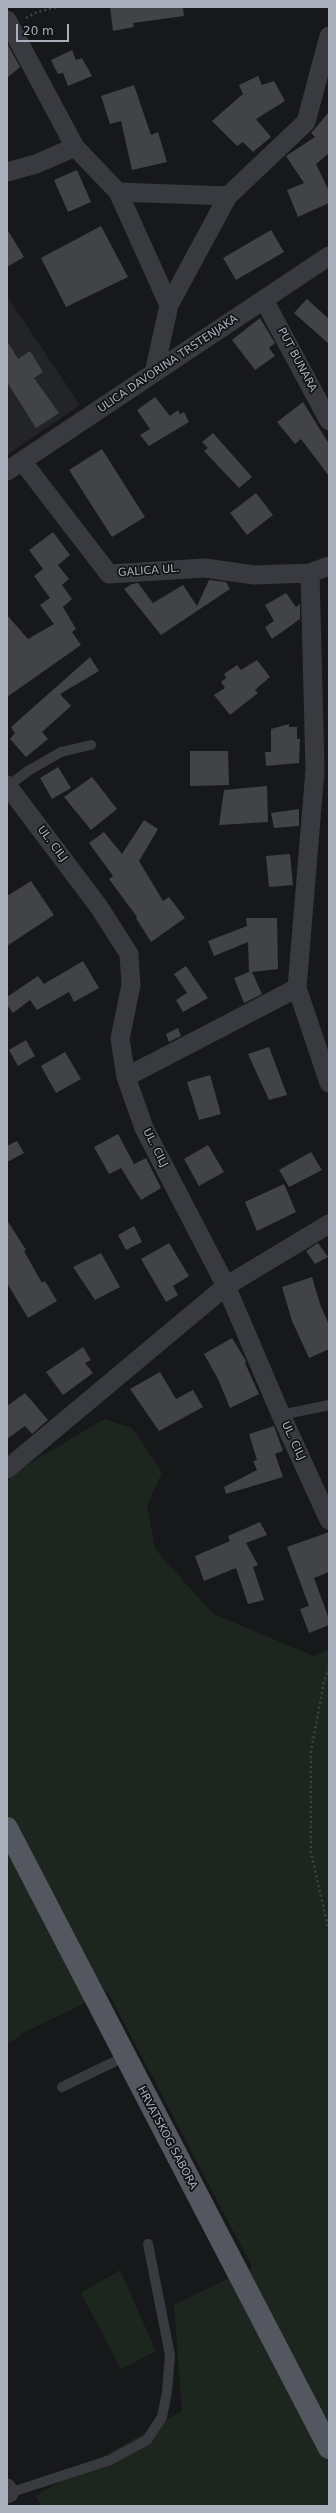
<!DOCTYPE html>
<html>
<head>
<meta charset="utf-8">
<style>
  body { margin:0 }
  #map { position:relative; width:336px; height:2513px; overflow:hidden; background:#17181a; font-family:"DejaVu Sans",sans-serif }
  canvas { display:block }
  .frame { position:absolute; inset:0; border:8px solid #a9afbb; pointer-events:none }
  .scale { position:absolute; left:16px; top:24px; width:53px; height:18px; box-sizing:border-box; border:2px solid #a9afbb; border-top:0; padding-left:5px; font-size:12px; line-height:14px; white-space:nowrap; color:#a9afbb; -webkit-text-stroke:3px #121315; paint-order:stroke }
</style>
</head>
<body>
<div id="map">
<canvas width="336" height="2513"></canvas>
<div class="frame"></div>
<div class="scale">20 m</div>
</div>
<script>
const g = document.querySelector('canvas').getContext('2d');
g.lineJoin = 'round';
function fillPath(path, color) {
  g.fillStyle = color;
  g.fill(path, 'evenodd');
}
function poly(rows) {
  const path = new Path2D();
  for (const r of rows) {
    path.moveTo(r[0], r[1]);
    for (let i = 2; i < r.length; i += 2) path.lineTo(r[i], r[i + 1]);
  }
  return path;
}
function trace(path, color, width, dash) {
  g.strokeStyle = color;
  g.lineWidth = width;
  g.lineCap = dash ? 'butt' : 'round';
  g.setLineDash(dash || []);
  g.stroke(path);
}
function label(font, color, halo, rows, align = 'center') {
  g.font = font + ' "DejaVu Sans",sans-serif';
  g.lineWidth = 3.5;
  g.setLineDash([]);
  g.textBaseline = 'middle';
  g.strokeStyle = halo;
  g.fillStyle = color;
  for (const [text, x, y, turn = 0] of rows) {
    g.save();
    g.translate(x, y);
    g.rotate((+turn || 0) * Math.PI / 180);
    g.textAlign = isNaN(turn) ? turn : align;
    if (halo) g.strokeText(text, 0, 0);
    g.fillText(text, 0, 0);
    g.restore();
  }
}
fillPath(poly([
  [7,296,80,405,7,455]
]), '#232427');
fillPath(poly([
  [104,1419,132,1428,162,1472,147,1506,155,1549,213,1614,314,1656,329,1649,329,2506,42,2506,35,2496,182,2411,174,2305,252,2267,108,1992,23,2033,7,2045,7,1482,19,1470],
  [120,2270,156,2351,121,2369,81,2293]
]), '#1d261e');
fillPath(poly([
  [110,7,183,7,184,16,133,23,134,27,113,31],
  [7,43,20,67,7,78],
  [72,50,76,60,82,58,92,76,68,86,63,73,58,74,51,60],
  [258,76,262,85,274,81,285,101,256,119,271,137,253,152,243,142,237,146,212,121,243,94,239,85],
  [134,85,151,135,158,132,167,162,132,170,121,121,110,124,101,96],
  [329,112,329,153,316,164,329,191,329,203,298,217,287,190,304,183,286,156,315,137,311,133],
  [77,170,91,202,68,212,54,180],
  [101,226,128,277,66,307,41,258],
  [7,229,24,257,7,267],
  [271,230,284,252,236,280,223,258],
  [307,299,329,319,329,344,294,313],
  [260,318,275,343,269,348,275,356,255,370,232,340],
  [7,341,18,359,30,351,43,372,34,378,59,413,36,428,7,382],
  [155,397,170,416,178,410,180,414,184,412,189,422,149,446,140,435,150,429,137,410],
  [303,402,329,444,329,476,301,439,295,444,277,422],
  [213,433,252,477,239,488,204,451,208,448,202,442],
  [102,449,145,517,112,537,69,470],
  [256,493,273,515,247,535,230,513],
  [53,532,70,555,58,565,69,579,62,585,72,599,63,607,76,629,72,632,81,645,7,697,7,615,28,639,54,624,40,605,50,598,34,576,43,569,29,550],
  [209,580,226,582,230,589,161,635,124,589,132,584,138,583,153,603,183,585,197,606],
  [286,593,296,607,300,604,300,619,272,639,265,627,274,621,265,605],
  [90,657,99,671,60,694,71,706,42,732,48,739,26,757,10,739,15,733,11,727],
  [257,660,270,677,255,690,258,693,230,715,214,695,225,688,221,682,226,678,224,674,237,665,241,670],
  [289,724,289,727,297,727,297,739,300,739,299,763,266,766,265,752,271,752,271,729],
  [190,751,228,751,229,785,190,786],
  [58,767,71,788,52,799,40,778],
  [92,777,117,809,91,830,64,797],
  [267,786,268,822,219,825,224,790],
  [299,809,299,826,274,828,271,813],
  [144,820,158,829,139,861,163,901,169,897,185,918,151,942,136,918,137,917,109,879,113,876,89,843,104,832,122,854],
  [290,854,293,885,269,887,266,856],
  [31,881,54,915,7,946,7,896],
  [246,918,277,918,278,969,252,972,262,994,244,1003,234,978,249,972,248,942,214,956,208,941,247,926],
  [83,961,99,988,74,1002,69,992,37,1010,30,1000,13,1013,7,1005,7,997,38,976,44,984],
  [186,966,208,998,183,1012,176,1000,187,993,174,974],
  [178,1028,181,1036,169,1042,166,1034],
  [26,1040,35,1056,18,1066,9,1050],
  [269,1047,287,1095,269,1100,248,1054],
  [65,1052,81,1079,56,1093,41,1066],
  [210,1075,221,1114,199,1120,187,1082],
  [118,1134,134,1164,146,1158,161,1188,141,1200,121,1168,109,1174,94,1147],
  [17,1141,24,1153,7,1162,7,1146],
  [208,1145,224,1172,199,1186,184,1159],
  [311,1152,322,1170,289,1187,279,1170],
  [284,1184,296,1212,257,1231,245,1202],
  [7,1220,26,1250,24,1251,42,1283,45,1281,57,1301,28,1318,7,1283],
  [134,1226,142,1242,126,1250,118,1235],
  [169,1243,189,1276,173,1286,178,1295,166,1302,141,1259],
  [318,1243,328,1257,315,1264,306,1251],
  [101,1253,120,1287,95,1300,73,1267],
  [312,1277,320,1304,329,1325,329,1349,309,1358,292,1321,282,1287],
  [232,1338,246,1361,245,1363,259,1394,230,1408,218,1379,204,1354],
  [83,1347,91,1360,85,1363,93,1373,63,1395,46,1372],
  [160,1372,176,1399,193,1390,203,1407,159,1431,130,1389],
  [25,1393,48,1420,32,1434,25,1426,7,1439,7,1406],
  [274,1426,283,1451,275,1454,283,1477,226,1494,224,1487,257,1470,253,1461,257,1460,249,1434],
  [260,1522,267,1535,246,1543,258,1565,253,1567,264,1600,248,1604,236,1568,204,1581,195,1556,230,1541,228,1536],
  [329,1532,329,1572,314,1578,329,1619,329,1625,309,1633,300,1609,309,1606,287,1547]
]), '#414347');
trace(poly([
  [26,18,37,12,58,7],
  [329,1668,324,1682,311,1751,311,1853,329,1931]
]), '#3e4146', 2.5, [2, 3]);
trace(poly([
  [8,786,28,771,61,752,91,745],
  [281,1415,329,1405],
  [62,2087,124,2057],
  [9,2493,110,2460,147,2440,162,2417,167,2392,170,2355,148,2244]
]), '#383a3f', 10);
trace(poly([
  [7,20,75,147,118,192,169,305,154,373],
  [7,172,36,164,75,147],
  [118,192,228,196],
  [264,300,329,421],
  [169,305,228,196,306,122,329,36],
  [22,461,109,574,205,568,254,575,310,573,329,566],
  [7,471,329,256],
  [310,573,315,770,297,988,329,1083],
  [7,785,99,907,129,954,131,985,120,1039,126,1077,144,1128,226,1286,281,1415,329,1520],
  [126,1077,297,988],
  [7,1469,226,1286,329,1224],
  [7,2488,9,2493,7,2494]
]), '#383a3f', 19);
trace(poly([
  [7,1828,329,2448]
]), '#54575f', 22);
label('11px', '#a9afbb', '#121315', [
  ["PUT BUNARA",297,360,62],
  ["ULICA DAVORINA TRSTENJAKA",168,364,-34],
  ["GALICA UL.",149,571,-4],
  ["UL. CILJ",52,844,53],
  ["UL. CILJ",155,1148,63],
  ["UL. CILJ",293,1441,65],
  ["HRVATSKOG SABORA",167,2138,62]
]);
</script>
</body>
</html>
